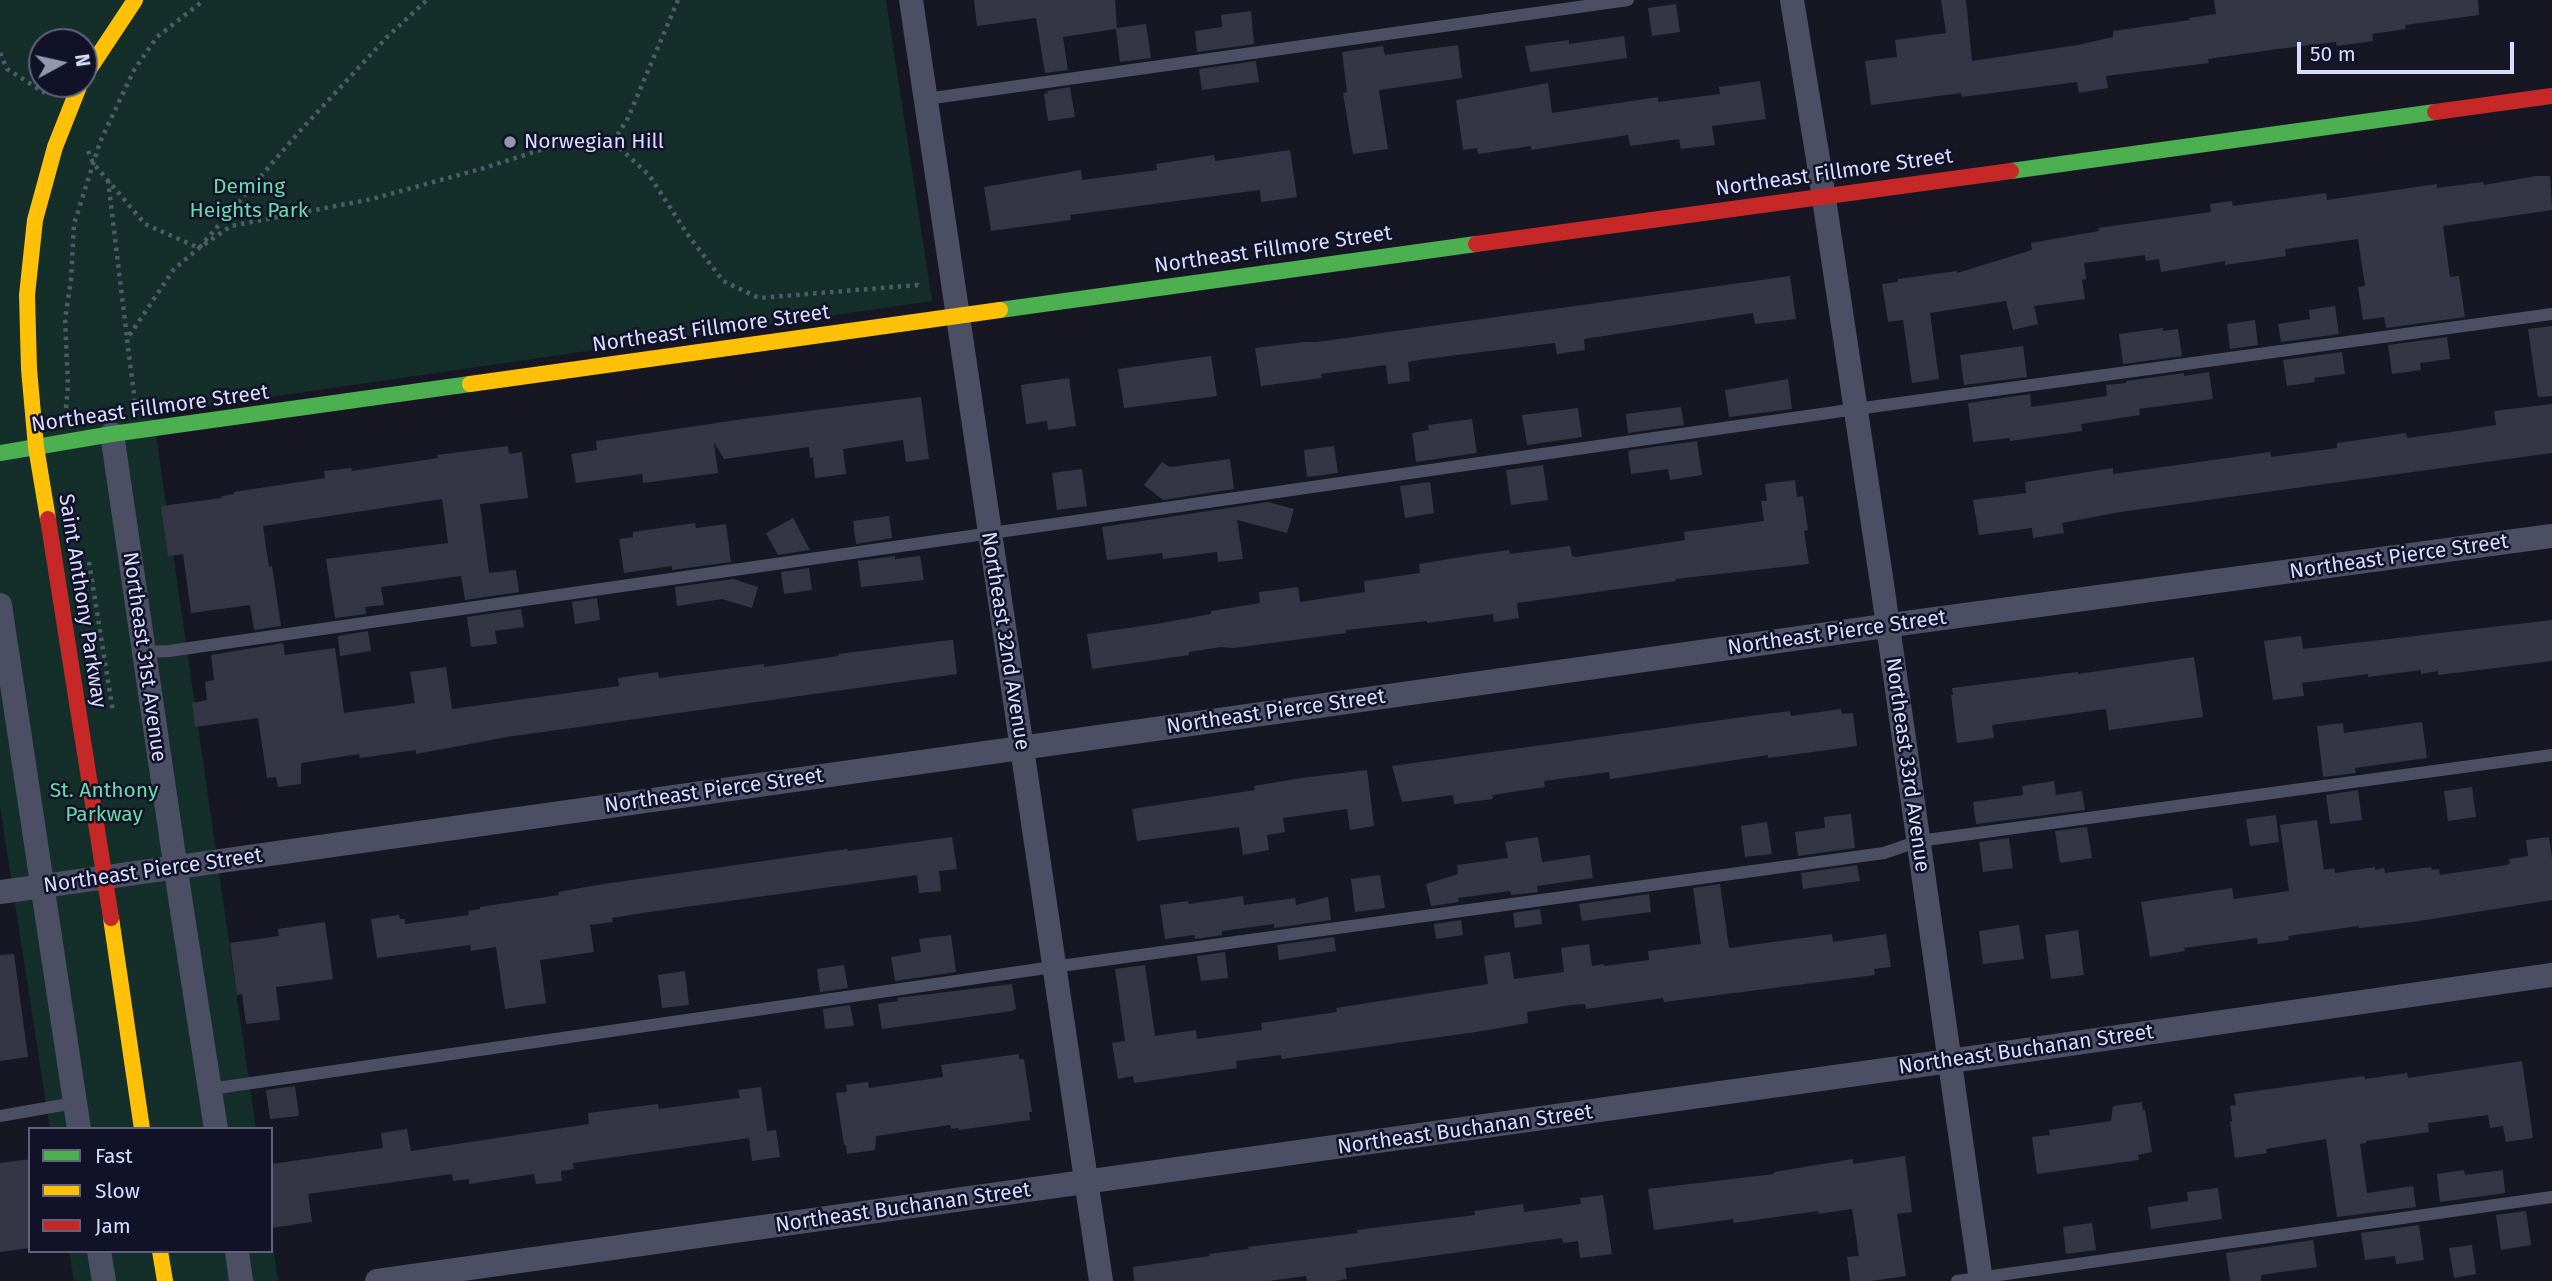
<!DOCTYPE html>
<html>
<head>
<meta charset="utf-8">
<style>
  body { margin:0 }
  #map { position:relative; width:2552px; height:1281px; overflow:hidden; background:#161723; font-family:"Fira Sans",sans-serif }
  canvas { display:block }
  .legend { position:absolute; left:28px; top:1127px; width:245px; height:126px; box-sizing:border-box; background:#111228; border:2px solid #61637e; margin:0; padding:9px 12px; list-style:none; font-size:21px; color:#d9dcfe }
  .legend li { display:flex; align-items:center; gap:14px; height:35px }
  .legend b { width:35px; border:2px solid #61637e }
  .north { position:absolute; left:28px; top:28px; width:70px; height:70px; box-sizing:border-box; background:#111228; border:2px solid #61637e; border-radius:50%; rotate:82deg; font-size:19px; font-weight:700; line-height:28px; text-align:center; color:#d9dcfe }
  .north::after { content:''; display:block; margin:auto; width:24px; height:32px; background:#9597b1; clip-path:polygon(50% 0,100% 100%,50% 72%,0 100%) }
  .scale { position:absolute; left:2297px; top:42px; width:217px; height:32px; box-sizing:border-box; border:4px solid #d9dcfe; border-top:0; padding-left:9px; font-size:21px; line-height:24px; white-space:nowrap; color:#d9dcfe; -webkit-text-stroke:5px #111228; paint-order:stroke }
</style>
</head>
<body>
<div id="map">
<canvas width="2552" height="1281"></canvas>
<ul class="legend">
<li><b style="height:9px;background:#4caf50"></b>Fast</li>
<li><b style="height:9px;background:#ffc107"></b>Slow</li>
<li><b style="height:9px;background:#c62828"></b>Jam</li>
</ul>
<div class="north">N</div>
<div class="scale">50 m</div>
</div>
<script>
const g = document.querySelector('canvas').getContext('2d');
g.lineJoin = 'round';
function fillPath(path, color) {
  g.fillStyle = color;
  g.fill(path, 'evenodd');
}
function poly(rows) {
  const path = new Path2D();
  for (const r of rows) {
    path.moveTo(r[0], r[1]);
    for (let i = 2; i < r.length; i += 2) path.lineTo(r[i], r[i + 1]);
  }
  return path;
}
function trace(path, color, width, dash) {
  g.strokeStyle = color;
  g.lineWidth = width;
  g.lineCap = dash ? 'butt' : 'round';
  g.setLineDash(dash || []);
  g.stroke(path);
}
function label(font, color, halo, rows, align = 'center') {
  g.font = font + ' "Fira Sans",sans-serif';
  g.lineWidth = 5;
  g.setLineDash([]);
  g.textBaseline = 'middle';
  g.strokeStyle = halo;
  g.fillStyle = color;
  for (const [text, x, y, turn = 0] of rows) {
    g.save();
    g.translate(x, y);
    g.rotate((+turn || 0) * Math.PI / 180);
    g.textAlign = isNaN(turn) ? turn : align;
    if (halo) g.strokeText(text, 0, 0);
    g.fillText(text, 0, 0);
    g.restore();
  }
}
fillPath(poly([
  [0,0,886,0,932,301,153,414,256,1129,50,1129,0,807],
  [42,42,84,42,84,84,42,84],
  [271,1231,278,1281,74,1281,69,1251,271,1251]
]), '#142e2a');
fillPath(poly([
  [974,0,1115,0,1117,28,1146,24,1151,58,1120,62,1116,29,1063,37,1068,70,1045,73,1036,18,977,26],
  [1941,0,1966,0,1972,61,2078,45,2113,37,2113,31,2190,20,2189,18,2216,14,2214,0,2478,0,2479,15,2405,25,2406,29,2372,34,2373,41,2337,46,2336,42,2278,49,2208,59,2209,63,2106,76,2108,88,2079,93,2077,82,1962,97,1961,93,1871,105,1865,61,1897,57,1895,40,1946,33],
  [1676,4,1680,32,1652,36,1648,8],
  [1251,11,1254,44,1197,52,1195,31,1222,27,1221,15],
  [1624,36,1627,58,1530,72,1525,46,1569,40,1569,44],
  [1458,45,1462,78,1379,90,1388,149,1353,154,1343,93,1347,92,1342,52,1383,46,1385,55],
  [1256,61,1259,82,1202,90,1199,69],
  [1760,81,1766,119,1712,126,1715,145,1681,149,1679,139,1630,146,1628,135,1531,150,1531,146,1478,154,1477,148,1463,150,1456,100,1548,83,1552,113,1658,97,1658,102,1720,94,1719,87],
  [1070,87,1075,117,1048,121,1044,94,1048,93,1047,91],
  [1290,150,1297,197,1261,202,1260,190,1070,215,1071,220,991,231,984,187,1081,170,1082,180,1157,170,1156,164,1214,155,1215,161],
  [2536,176,2550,176,2552,210,2443,226,2450,277,2459,276,2465,317,2386,328,2384,317,2363,320,2358,287,2365,286,2358,239,2285,249,2286,256,2225,265,2225,261,2161,272,2159,259,2146,261,2145,255,2084,263,2086,279,2082,280,2085,299,2034,306,2038,324,2013,330,2006,301,1930,313,1939,379,1912,383,1903,320,1888,322,1882,284,1898,282,1898,279,1957,271,1957,273,2032,250,2031,243,2099,231,2098,228,2211,212,2210,204,2232,201,2233,206,2326,193,2327,200,2437,184,2437,188,2483,182,2484,185],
  [1790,276,1796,319,1755,324,1753,313,1584,339,1585,350,1557,354,1555,343,1425,359,1408,362,1410,381,1388,384,1386,365,1321,374,1322,378,1261,386,1255,348,1304,342,1317,342],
  [2335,306,2339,334,2281,342,2278,324,2310,319,2309,310],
  [2255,320,2258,345,2230,349,2227,324],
  [2552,326,2552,396,2538,397,2528,329],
  [2163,328,2163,331,2178,329,2182,356,2123,364,2119,334],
  [2447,337,2450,359,2420,363,2421,370,2392,374,2388,345],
  [2023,346,2027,377,1964,385,1960,355],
  [2342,352,2345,374,2314,378,2315,382,2287,386,2283,360],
  [1211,356,1217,396,1124,408,1118,369],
  [2209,372,2213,399,2139,409,2140,415,2081,424,2082,431,2010,441,2010,438,1973,442,1968,403,2030,394,2031,407,2107,396,2106,385,2126,383,2126,381,2184,373,2184,376],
  [1069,378,1076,426,1048,430,1047,421,1026,424,1021,385],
  [1788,379,1792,409,1729,417,1725,390],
  [921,397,929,459,906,462,903,440,843,449,846,474,815,478,813,457,810,458,809,447,724,459,714,442,718,473,643,483,642,474,576,483,571,454,597,450,596,441,743,419],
  [2552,404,2552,453,2120,512,2062,523,2064,533,2033,538,2032,528,1979,535,1973,500,2026,493,2025,482,2113,468,2113,474,2270,452,2271,457,2337,448,2337,443,2406,433,2407,438,2451,432,2496,425,2494,411],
  [1681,407,1684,425,1628,433,1626,414],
  [1578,408,1582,437,1527,445,1522,415],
  [1472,419,1477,453,1416,462,1412,433,1429,430,1428,425],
  [1697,441,1702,475,1670,480,1668,469,1631,474,1628,452,1631,450],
  [508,446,509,454,522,452,528,498,480,504,489,573,516,570,519,592,465,600,461,576,381,587,384,605,365,607,366,614,335,618,326,559,448,543,442,499,263,526,269,567,272,566,281,626,254,630,250,605,191,613,183,554,168,556,161,506,222,498,222,496,234,494,234,492,325,478,324,471,351,468,352,471,438,458,437,455],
  [1334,446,1338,473,1307,477,1304,450],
  [1230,459,1234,489,1163,500,1144,485,1162,462,1170,467],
  [1543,465,1548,500,1511,505,1506,470],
  [1082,469,1087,506,1057,510,1052,473],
  [1795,480,1797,497,1803,496,1808,530,1804,531,1809,564,1675,579,1676,581,1517,603,1519,618,1494,622,1493,614,1427,623,1427,621,1346,630,1346,633,1234,648,1221,647,1189,652,1189,655,1092,669,1087,634,1156,624,1211,614,1211,611,1260,603,1259,592,1298,587,1300,602,1365,592,1364,581,1420,573,1419,564,1473,555,1509,550,1510,554,1570,546,1572,556,1576,557,1685,540,1684,532,1764,521,1761,501,1767,501,1765,484],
  [1430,482,1434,513,1405,518,1400,486],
  [1268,502,1294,509,1287,533,1237,520,1243,559,1218,562,1217,552,1163,559,1162,553,1107,560,1102,527],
  [889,516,892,538,856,544,853,521],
  [793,518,810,550,778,555,766,533],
  [695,523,696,528,726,524,731,562,672,570,672,566,624,573,619,539,633,537,633,532],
  [895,556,895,559,920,556,924,580,861,587,858,561],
  [809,568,812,590,784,594,781,572],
  [733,579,758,587,752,608,722,599,677,606,675,587],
  [597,598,600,620,575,624,572,602],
  [521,609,524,627,495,631,497,644,471,647,467,617],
  [2552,620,2552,661,2438,675,2438,671,2421,674,2421,670,2368,677,2368,674,2302,683,2304,696,2273,700,2264,641,2301,636,2303,649],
  [368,631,371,651,340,656,338,636],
  [950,640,953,640,957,674,507,737,416,754,416,750,360,758,359,754,301,763,301,784,278,787,276,777,267,778,258,718,195,727,192,703,207,700,205,682,214,680,211,655,283,643,285,655,335,648,344,713,415,703,410,672,446,667,452,709,619,686,618,678,658,672,659,678,764,664,764,667,839,656,838,654],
  [2194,657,2203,717,2109,730,2106,709,1992,725,1994,738,1957,743,1951,695,1953,695,1952,688,2078,672,2078,674],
  [1841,709,1842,714,1853,713,1857,746,1768,758,1768,755,1610,779,1609,772,1544,781,1545,787,1492,795,1493,799,1454,804,1453,795,1402,802,1392,766,1750,716,1790,711,1791,716],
  [2422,722,2427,758,2355,768,2356,773,2323,777,2317,726,2343,723,2344,733],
  [1367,770,1374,826,1350,830,1347,809,1283,818,1285,832,1267,835,1269,850,1243,855,1239,827,1137,841,1132,809,1255,790,1254,786,1301,778],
  [2054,781,2056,795,2082,791,2085,810,1976,824,1973,802,2023,795,2022,786],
  [2472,787,2476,817,2448,821,2444,791],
  [2358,790,2362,820,2330,824,2326,795],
  [1851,814,1855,848,1798,856,1795,832,1825,828,1824,817],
  [2276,815,2279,842,2250,846,2246,819],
  [2317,820,2324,870,2334,868,2335,873,2375,867,2375,870,2384,868,2385,873,2431,867,2432,870,2439,869,2440,875,2507,865,2510,863,2509,859,2528,856,2526,840,2549,837,2552,858,2552,900,2413,922,2359,928,2358,926,2288,936,2289,940,2258,944,2257,938,2184,948,2185,951,2150,957,2141,902,2232,888,2234,899,2289,891,2280,825],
  [1767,822,1772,854,1745,857,1741,826],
  [2087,827,2092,858,2060,863,2055,831],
  [952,837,957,869,939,871,941,891,919,893,917,875,642,913,612,918,613,922,590,925,594,952,540,960,546,1003,505,1009,496,947,471,951,470,945,377,958,371,919,399,915,400,919,405,919,405,924,469,915,468,911,480,909,480,907,559,895,558,892,597,885,847,849,848,851],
  [1538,837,1542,862,1590,855,1593,878,1537,886,1538,892,1511,895,1510,891,1458,898,1459,902,1431,906,1426,884,1458,874,1457,865,1508,858,1505,842],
  [2009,838,2013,868,1983,872,1979,842],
  [1857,865,1860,881,1803,889,1801,873],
  [1380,875,1385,908,1355,912,1351,879],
  [1720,884,1729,948,1832,934,1833,942,1886,934,1891,967,1874,969,1875,975,1664,1002,1663,998,1586,1009,1585,1004,1571,1005,1527,1012,1528,1023,1476,1032,1282,1059,1281,1055,1236,1061,1237,1068,1134,1083,1133,1076,1118,1079,1112,1043,1125,1041,1115,969,1145,965,1155,1036,1196,1030,1197,1039,1262,1030,1261,1023,1337,1012,1336,1008,1488,984,1484,956,1510,952,1514,979,1564,972,1561,948,1589,944,1592,966,1604,964,1604,966,1649,960,1648,951,1701,944,1693,888],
  [1649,894,1651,912,1582,921,1579,904],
  [1243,896,1244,905,1295,898,1296,905,1328,897,1331,920,1274,928,1274,924,1222,931,1222,935,1195,939,1194,935,1165,939,1160,905,1188,901,1189,904],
  [1540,909,1542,924,1515,928,1513,913],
  [1461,920,1463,935,1436,939,1434,924],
  [325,922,333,979,276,987,280,1020,246,1024,242,994,237,995,230,943,279,936,278,929],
  [2019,925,2024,959,1983,964,1979,931],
  [2078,930,2084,975,2051,979,2045,935],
  [951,935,956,972,895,981,891,957,921,952,919,939],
  [1334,937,1336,951,1279,960,1277,945],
  [1225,952,1228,978,1201,981,1197,956],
  [14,954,28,1057,0,1061,0,955],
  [844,965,848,988,820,992,817,969],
  [685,971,689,1005,662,1008,658,975],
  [1012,984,1016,1009,1012,1011,882,1029,878,1004,898,1001,897,998],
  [850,1005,854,1026,825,1029,823,1009],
  [1019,1054,1019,1059,1024,1059,1032,1112,1029,1112,1030,1120,959,1130,958,1128,951,1129,950,1125,876,1136,875,1150,847,1154,846,1145,844,1145,836,1093,847,1092,846,1085,868,1082,869,1088,943,1077,941,1065],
  [2522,1061,2533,1138,2506,1142,2503,1126,2490,1128,2488,1115,2428,1123,2429,1132,2366,1141,2366,1143,2360,1144,2367,1193,2413,1186,2416,1207,2337,1217,2326,1139,2266,1149,2267,1153,2235,1158,2230,1122,2232,1121,2230,1106,2236,1105,2234,1094,2364,1076,2365,1079,2407,1073,2408,1078],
  [295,1086,299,1116,270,1119,266,1090],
  [761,1087,767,1131,776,1130,780,1157,752,1161,749,1138,573,1163,574,1169,561,1171,562,1181,536,1184,534,1174,469,1184,469,1179,453,1181,452,1174,308,1194,312,1222,271,1228,271,1164,383,1148,381,1133,407,1129,411,1151,589,1124,588,1113,658,1104,659,1109,740,1098,738,1090],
  [2142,1102,2143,1111,2145,1110,2152,1152,2138,1155,2139,1160,2037,1174,2032,1137,2050,1135,2049,1130,2111,1121,2113,1106],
  [1905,1156,1912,1212,1897,1214,1906,1276,1871,1281,1850,1281,1847,1257,1859,1256,1852,1209,1818,1214,1818,1211,1734,1223,1733,1219,1654,1230,1648,1189,1774,1174,1774,1172,1853,1159,1853,1164],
  [30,1159,30,1248,0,1252,0,1163],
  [2464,1170,2465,1175,2503,1170,2505,1193,2440,1202,2437,1174],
  [2218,1188,2222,1219,2151,1229,2148,1207,2188,1201,2187,1192],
  [1603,1195,1612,1254,1580,1258,1578,1241,1563,1243,1562,1238,1345,1268,1347,1279,1335,1281,1307,1281,1306,1276,1269,1281,1134,1281,1133,1267,1210,1256,1209,1254,1249,1249,1248,1247,1358,1233,1357,1230,1475,1215,1474,1211,1523,1204,1524,1212,1581,1204,1580,1198],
  [2526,1211,2531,1245,2501,1250,2496,1215],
  [2092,1223,2096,1250,2066,1254,2063,1227],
  [2419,1225,2424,1260,2396,1264,2395,1256,2365,1260,2361,1233],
  [2313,1240,2317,1267,2261,1275,2261,1281,2230,1281,2226,1253],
  [2472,1245,2476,1274,2454,1278,2449,1248]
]), '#343645');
trace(poly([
  [0,53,7,69,45,93],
  [613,142,628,118,678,0],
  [88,151,93,163,145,224,199,248,299,132,387,37,427,0],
  [108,180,127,338],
  [135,402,127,339,174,269,199,248,231,226,372,199,484,168,556,145,613,142,649,175,688,235,723,281,759,298,918,285,922,288],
  [66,408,68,386,65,319,71,280,74,224,100,142,134,70,157,37,204,0],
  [89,562,113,712]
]), '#4c5d65', 4.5, [3.5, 5]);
trace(poly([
  [926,99,1628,0],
  [144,652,169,651,1856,409,2552,314],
  [210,1089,1053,967,1884,853,1919,841,2552,755],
  [0,1116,74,1103],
  [1957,1281,2552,1197]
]), '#4c4f63', 12);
trace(poly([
  [911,0,1101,1281],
  [1792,0,1818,159,1881,577,1981,1281],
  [112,434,181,904,216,1129],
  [0,605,79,1129],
  [0,892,1913,622,2552,536],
  [99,1251,104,1281],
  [237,1251,241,1281],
  [377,1281,1978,1057,2552,975]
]), '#4c4f63', 24);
trace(poly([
  [2011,171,2435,112],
  [1000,310,1476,244],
  [0,453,112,434,470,384]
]), '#4caf50', 16);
trace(poly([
  [84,77,135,0],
  [470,384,1000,310],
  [48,519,36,447,29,369,27,295,35,220,55,147,80,84],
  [111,918,142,1129],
  [160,1251,165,1281]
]), '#ffc107', 16);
trace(poly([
  [2435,112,2552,96],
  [1476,244,2011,171],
  [48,519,111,918]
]), '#c62828', 16);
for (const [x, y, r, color] of [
  [510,142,7,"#9597b1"]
]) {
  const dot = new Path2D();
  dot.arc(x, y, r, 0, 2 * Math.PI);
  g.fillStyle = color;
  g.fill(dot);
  trace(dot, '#111228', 2.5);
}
label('21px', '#d9dcfe', '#111228', [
  ["Norwegian Hill",524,142]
], 'left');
label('21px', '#d9dcfe', '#111228', [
  ["Northeast Fillmore Street",1834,173,-8],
  ["Northeast Fillmore Street",1273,250,-8],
  ["Northeast Fillmore Street",711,329,-8],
  ["Northeast Fillmore Street",150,409,-8],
  ["Northeast Pierce Street",2399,557,-8],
  ["Saint Anthony Parkway",82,601,81],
  ["Northeast Pierce Street",1837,633,-8],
  ["Northeast 32nd Avenue",1005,641,81],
  ["Northeast 31st Avenue",144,657,82],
  ["Northeast Pierce Street",1276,712,-8],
  ["Northeast 33rd Avenue",1907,765,82],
  ["Northeast Pierce Street",714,791,-8],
  ["Northeast Pierce Street",153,871,-8],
  ["Northeast Buchanan Street",2026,1050,-8],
  ["Northeast Buchanan Street",1465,1130,-8],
  ["Northeast Buchanan Street",903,1208,-8]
]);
label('21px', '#67dca8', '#111228', [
  ["Deming",249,187],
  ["Heights Park",249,211],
  ["St. Anthony",104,791],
  ["Parkway",104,815]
]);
</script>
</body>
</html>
